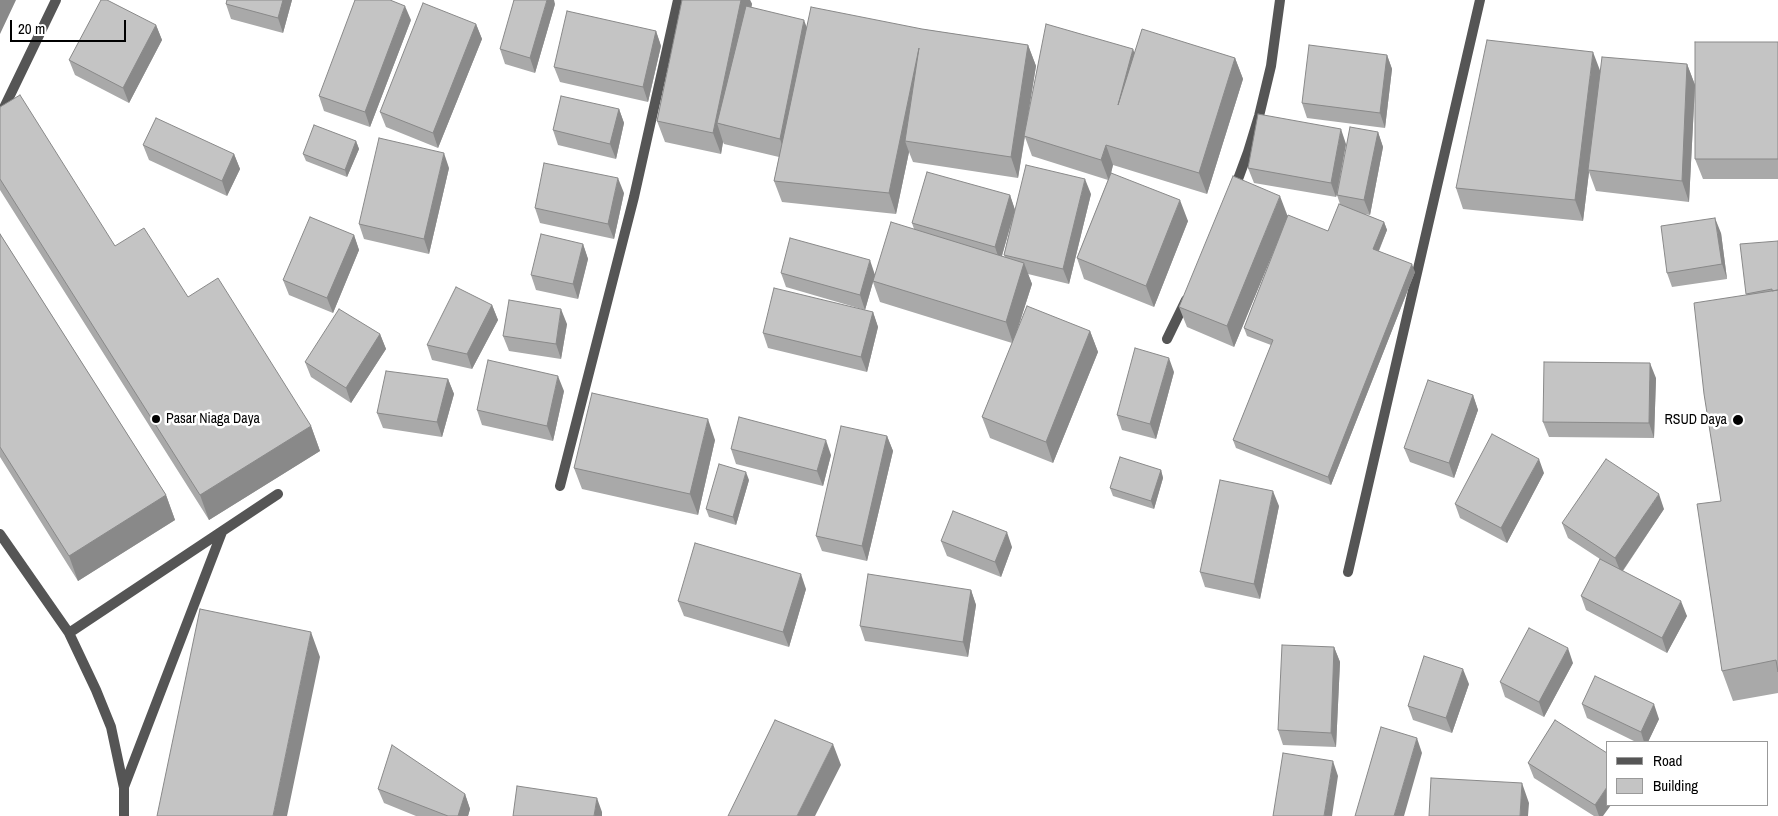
<!DOCTYPE html>
<html>
<head>
<meta charset="utf-8">
<style>
  body { margin:0 }
  #map { position:relative; width:1778px; height:816px; overflow:hidden; background:#fff; font-family:"Archivo Narrow",sans-serif }
  canvas { display:block }
  .legend { position:absolute; left:1606px; top:741px; width:162px; height:65px; box-sizing:border-box; background:#fff; border:1px solid #999; margin:0; padding:6px 9px; list-style:none; font-size:15px; color:#000 }
  .legend li { display:flex; align-items:center; gap:10px; height:25px }
  .legend b { width:25px; border:1px solid #999 }
  .scale { position:absolute; left:10px; top:20px; width:116px; height:22px; box-sizing:border-box; border:2px solid #000; border-top:0; padding-left:6px; font-size:15px; line-height:18px; white-space:nowrap; color:#000; -webkit-text-stroke:4px #fff; paint-order:stroke }
</style>
</head>
<body>
<div id="map">
<canvas width="1778" height="816"></canvas>
<ul class="legend">
<li><b style="height:6px;background:#555"></b>Road</li>
<li><b style="height:14px;background:#c4c4c4"></b>Building</li>
</ul>
<div class="scale">20 m</div>
</div>
<script>
const g = document.querySelector('canvas').getContext('2d');
g.lineJoin = 'round';
function poly(rows) {
  const path = new Path2D();
  for (const r of rows) {
    path.moveTo(r[0], r[1]);
    for (let i = 2; i < r.length; i += 2) path.lineTo(r[i], r[i + 1]);
  }
  return path;
}
function trace(path, color, width, dash) {
  g.strokeStyle = color;
  g.lineWidth = width;
  g.lineCap = dash ? 'butt' : 'round';
  g.setLineDash(dash || []);
  g.stroke(path);
}
function fillPath(path, color) {
  g.fillStyle = color;
  g.fill(path, 'evenodd');
}
function label(font, color, halo, rows, align = 'center') {
  g.font = font + ' "Archivo Narrow",sans-serif';
  g.lineWidth = 5;
  g.setLineDash([]);
  g.textBaseline = 'middle';
  g.strokeStyle = halo;
  g.fillStyle = color;
  for (const [text, x, y, turn = 0] of rows) {
    g.save();
    g.translate(x, y);
    g.rotate((+turn || 0) * Math.PI / 180);
    g.textAlign = isNaN(turn) ? turn : align;
    if (halo) g.strokeText(text, 0, 0);
    g.fillText(text, 0, 0);
    g.restore();
  }
}
trace(poly([
  [0,116,56,0],
  [0,534,69,633,96,690,111,727,124,788,124,816],
  [69,633,278,494],
  [124,787,222,532]
]), '#555', 10);
trace(poly([
  [1234,190,1248,152,1259,116,1271,66,1280,0],
  [1167,339,1186,300],
  [560,486,634,197,678,0],
  [1348,572,1480,0]
]), '#555', 10);
fillPath(poly([
  [227,0,292,0,283,33,231,19,226,4],
  [682,0,750,0,752,4,751,8,807,27,922,29,1028,45,1036,66,1027,120,1135,52,1235,58,1243,79,1207,194,1113,165,1111,173,1188,221,1154,307,1084,279,1077,258,1108,180,1032,156,1025,137,1018,178,913,162,909,152,896,214,782,202,774,181,779,157,724,144,723,142,721,154,665,142,657,121],
  [555,4,535,73,505,64,500,49],
  [411,20,370,127,324,111,319,96],
  [476,24,482,39,438,148,386,127,380,112],
  [156,25,162,40,129,103,75,75,69,60],
  [656,31,661,46,648,102,560,82,554,67],
  [1778,42,1778,179,1703,179,1695,159],
  [1387,55,1392,69,1385,128,1307,118,1302,103],
  [1687,64,1695,85,1689,202,1596,191,1589,172,1583,221,1463,209,1456,188,1600,71],
  [0,107,115,246,188,297,311,426,320,451,209,520,0,190],
  [619,109,624,123,616,159,558,145,553,130],
  [1378,132,1383,147,1370,215,1364,214,1384,222,1387,230,1379,251,1415,272,1331,485,1236,448,1233,440,1271,345,1247,336,1244,328,1284,225,1234,347,1187,327,1179,307,1288,217,1328,231,1340,204,1337,195,1336,197,1254,183,1248,168,1346,144,1338,190],
  [356,141,359,149,347,177,306,161,303,154],
  [143,145,234,154,240,169,227,196,149,160],
  [449,168,429,254,364,239,359,224],
  [624,193,614,239,540,223,535,208],
  [1091,194,1069,284,1028,274,1032,284,1017,331,1090,331,1098,352,1053,463,990,438,982,417,1012,343,880,302,873,282,865,310,786,287,781,273,875,274,914,229,912,223,1010,195,1015,210],
  [1012,220,1004,255,1005,257,1002,256],
  [1721,233,1727,279,1672,287,1667,273],
  [0,234,166,495,175,520,78,581,0,457],
  [354,235,359,250,333,313,289,295,283,280],
  [1778,241,1778,693,1733,701,1722,671,1721,501,1746,295],
  [583,244,588,259,578,299,536,290,531,275],
  [492,305,498,320,472,369,432,360,427,345],
  [873,312,878,327,867,372,768,348,763,333],
  [567,324,561,359,509,351,503,336],
  [380,334,386,349,351,403,311,377,305,362],
  [1174,372,1156,439,1122,430,1117,415],
  [1656,378,1654,438,1549,437,1543,422],
  [448,379,454,394,442,437,383,428,377,413],
  [564,391,553,441,482,425,477,410],
  [1473,395,1478,410,1454,478,1410,462,1404,448],
  [887,436,893,451,867,561,822,551,816,536],
  [715,440,698,515,582,489,574,468],
  [731,449,831,455,823,486,736,464],
  [1161,470,1163,478,1154,509,1113,496,1110,488],
  [1544,473,1507,543,1460,518,1455,504],
  [749,480,736,525,709,517,706,509],
  [1279,506,1260,599,1205,587,1200,572],
  [1664,509,1623,571,1687,616,1667,653,1586,610,1581,596,1600,559,1568,538,1562,523],
  [941,541,1012,547,1001,577,947,556],
  [806,589,789,647,684,616,678,601],
  [971,590,976,605,968,657,865,641,860,626],
  [1334,647,1340,662,1336,747,1283,745,1278,730],
  [1573,663,1544,717,1505,697,1500,682],
  [1469,684,1452,733,1413,720,1408,706],
  [1582,704,1659,719,1648,742,1636,742,1587,718],
  [1555,720,1603,816,1594,816,1534,778,1528,763],
  [378,789,465,794,470,809,468,816,416,816,384,803]
]), '#a9a9a9');
fillPath(poly([
  [0,0,16,0,0,34],
  [283,0,292,0,283,33,278,18],
  [547,0,554,0,555,4,535,73,530,58],
  [741,0,750,0,752,4,727,126,717,123,723,142,721,154,713,133],
  [405,6,411,20,370,127,365,112],
  [804,20,812,41,787,159,780,139],
  [476,24,482,39,438,148,433,133],
  [156,25,162,40,129,103,123,88],
  [656,31,661,46,648,102,643,87],
  [1028,45,1036,66,1018,178,1011,157],
  [919,48,905,141,909,152,896,214,889,193],
  [1133,49,1141,69,1118,105],
  [1593,52,1601,73,1588,170,1589,172,1583,221,1575,200],
  [1387,55,1392,69,1385,128,1380,113],
  [1235,58,1243,79,1207,194,1199,173],
  [1687,64,1695,85,1689,202,1682,181],
  [619,109,624,123,616,159,610,144],
  [1341,129,1346,144,1336,197,1331,183],
  [1378,132,1383,147,1370,215,1364,200],
  [356,141,359,149,347,177,345,170],
  [1106,145,1113,165,1109,181,1101,160],
  [444,153,449,168,429,254,424,239],
  [234,154,240,169,227,196,222,181],
  [618,178,624,193,614,239,608,224],
  [1085,179,1091,194,1069,284,1063,269],
  [1010,195,1015,210,1000,262,995,247],
  [1280,196,1288,217,1234,347,1227,326],
  [1180,200,1188,221,1154,307,1146,286],
  [1715,218,1721,233,1727,279,1722,264],
  [1384,222,1387,230,1376,257,1373,249],
  [354,235,359,250,333,313,327,298],
  [583,244,588,259,578,299,573,284],
  [870,260,875,275,865,310,860,295],
  [1024,263,1032,284,1013,343,1006,322],
  [1412,264,1415,272,1331,485,1328,477],
  [492,305,498,320,472,369,467,354],
  [561,309,567,324,561,359,556,344],
  [873,312,878,327,867,372,861,357],
  [1090,331,1098,352,1053,463,1046,442],
  [380,334,386,349,351,403,346,388],
  [1169,358,1174,372,1156,439,1150,424],
  [1650,363,1656,378,1654,438,1649,423],
  [558,376,564,391,553,441,547,426],
  [448,379,454,394,442,437,437,422],
  [1473,395,1478,410,1454,478,1449,463],
  [708,419,715,440,698,515,690,494],
  [311,426,320,451,209,520,200,495],
  [887,436,893,451,867,561,862,546],
  [826,440,831,455,823,486,817,471],
  [1539,459,1544,473,1507,543,1501,528],
  [1161,470,1163,478,1154,509,1151,501],
  [746,472,749,480,736,525,733,517],
  [1273,491,1279,506,1260,599,1254,584],
  [1659,494,1664,509,1621,573,1615,558],
  [166,495,175,520,78,581,69,556],
  [1007,532,1012,547,1001,577,995,562],
  [801,574,806,589,789,647,783,632],
  [971,590,976,605,968,657,963,642],
  [1681,601,1687,616,1667,653,1662,638],
  [311,632,320,657,287,816,273,816],
  [1334,647,1340,662,1336,747,1331,733],
  [1568,648,1573,663,1544,717,1539,702],
  [1463,669,1469,684,1452,733,1446,718],
  [1654,704,1659,719,1648,742,1644,742,1641,732],
  [1417,738,1422,753,1404,816,1394,816],
  [833,744,841,765,815,816,797,816],
  [1333,761,1338,776,1332,816,1324,816],
  [1522,783,1529,803,1528,816,1520,816],
  [1607,787,1607,805,1611,805,1603,816,1599,816,1595,805],
  [465,794,470,809,468,816,458,816],
  [597,798,602,812,602,816,594,816]
]), '#898989');
const building = poly([
  [101,0,107,0,156,25,123,88,69,60,101,0],
  [227,0,283,0,278,18,226,4,227,0],
  [355,0,390,0,405,6,365,112,319,96,355,0],
  [514,0,547,0,530,58,500,49,514,0],
  [682,0,741,0,713,133,657,121,682,0],
  [423,3,476,24,433,133,380,112,423,3],
  [746,6,804,20,780,139,717,123,746,6],
  [811,7,922,29,1028,45,1011,157,905,141,919,48,889,193,774,181,811,7],
  [567,11,656,31,643,87,554,67,567,11],
  [1046,24,1133,49,1118,105,1142,29,1235,58,1199,173,1106,145,1101,160,1024,136,1046,24],
  [1487,40,1593,52,1575,200,1456,188,1487,40],
  [1695,42,1778,42,1778,159,1695,159,1695,42],
  [1309,45,1387,55,1380,113,1302,103,1309,45],
  [1602,57,1687,64,1682,181,1588,170,1602,57],
  [20,95,115,246,144,228,188,297,218,278,311,426,200,495,0,179,0,107,20,95],
  [561,96,619,109,610,144,553,130,561,96],
  [1258,114,1341,129,1331,183,1248,168,1258,114],
  [156,118,234,154,222,181,143,145,156,118],
  [314,125,356,141,345,170,303,154,314,125],
  [1350,127,1378,132,1364,200,1337,195,1350,127],
  [379,138,444,153,424,239,359,224,379,138],
  [544,163,618,178,608,224,535,208,544,163],
  [1026,165,1085,179,1063,269,1004,255,1026,165],
  [927,172,1010,195,995,247,912,223,927,172],
  [1111,173,1180,200,1146,286,1077,258,1111,173],
  [1233,176,1280,196,1227,326,1179,307,1233,176],
  [1339,204,1384,222,1373,249,1412,264,1328,477,1233,440,1273,340,1244,328,1288,215,1328,231,1339,204],
  [310,217,354,235,327,298,283,280,310,217],
  [1715,218,1722,264,1667,273,1661,226,1715,218],
  [891,222,1024,263,1006,322,873,281,891,222],
  [0,234,166,495,69,556,0,447,0,234],
  [541,234,583,244,573,284,531,275,541,234],
  [790,238,870,260,860,295,781,273,790,238],
  [1778,241,1778,290,1772,291,1772,289,1746,294,1740,244,1778,241],
  [456,287,492,305,467,354,427,345,456,287],
  [774,288,873,312,861,357,763,333,774,288],
  [1778,290,1778,672,1776,660,1722,671,1697,504,1721,501,1704,394,1694,303,1778,290],
  [509,300,561,309,556,344,503,336,509,300],
  [1027,306,1090,331,1046,442,982,417,1027,306],
  [339,309,380,334,346,388,305,362,339,309],
  [1135,348,1169,358,1150,424,1117,415,1135,348],
  [488,360,558,376,547,426,477,410,488,360],
  [1544,362,1650,363,1649,423,1543,422,1544,362],
  [386,371,448,379,437,422,377,413,386,371],
  [1428,380,1473,395,1449,463,1404,448,1428,380],
  [592,393,708,419,690,494,574,468,592,393],
  [739,417,826,440,817,471,731,449,739,417],
  [841,426,887,436,862,546,816,536,841,426],
  [1492,434,1539,459,1501,528,1455,504,1492,434],
  [1120,457,1161,470,1151,501,1110,488,1120,457],
  [1606,459,1659,494,1615,558,1562,523,1606,459],
  [719,464,746,472,733,517,706,509,719,464],
  [1220,480,1273,491,1254,584,1200,572,1220,480],
  [953,511,1007,532,995,562,941,541,953,511],
  [695,543,801,574,783,632,678,601,695,543],
  [1600,559,1681,601,1662,638,1581,596,1600,559],
  [868,574,971,590,963,642,860,626,868,574],
  [200,609,311,632,273,816,157,816,200,609],
  [1529,628,1568,648,1539,702,1500,682,1529,628],
  [1282,645,1334,647,1331,733,1278,730,1282,645],
  [1424,656,1463,669,1446,718,1408,706,1424,656],
  [1595,676,1654,704,1641,732,1582,704,1595,676],
  [775,720,833,744,797,816,728,816,775,720],
  [1555,720,1607,753,1607,787,1595,805,1528,763,1555,720],
  [1381,727,1417,738,1394,816,1355,816,1381,727],
  [392,745,465,794,458,816,448,816,378,789,392,745],
  [1283,753,1333,761,1324,816,1273,816,1283,753],
  [1431,778,1522,783,1520,816,1429,816,1431,778],
  [517,786,597,798,594,816,513,816,517,786]
]);
fillPath(building, '#c4c4c4');
trace(building, '#898989', 1);
for (const [x, y, r, color] of [
  [156,419,5,"#000"],
  [1738,420,6,"#000"]
]) {
  const dot = new Path2D();
  dot.arc(x, y, r, 0, 2 * Math.PI);
  g.fillStyle = color;
  g.fill(dot);
  trace(dot, '#fff', 2);
}
label('14px', '#000', '#fff', [
  ["Pasar Niaga Daya",166,419],
  ["RSUD Daya",1727,420,"right"]
], 'left');
</script>
</body>
</html>
